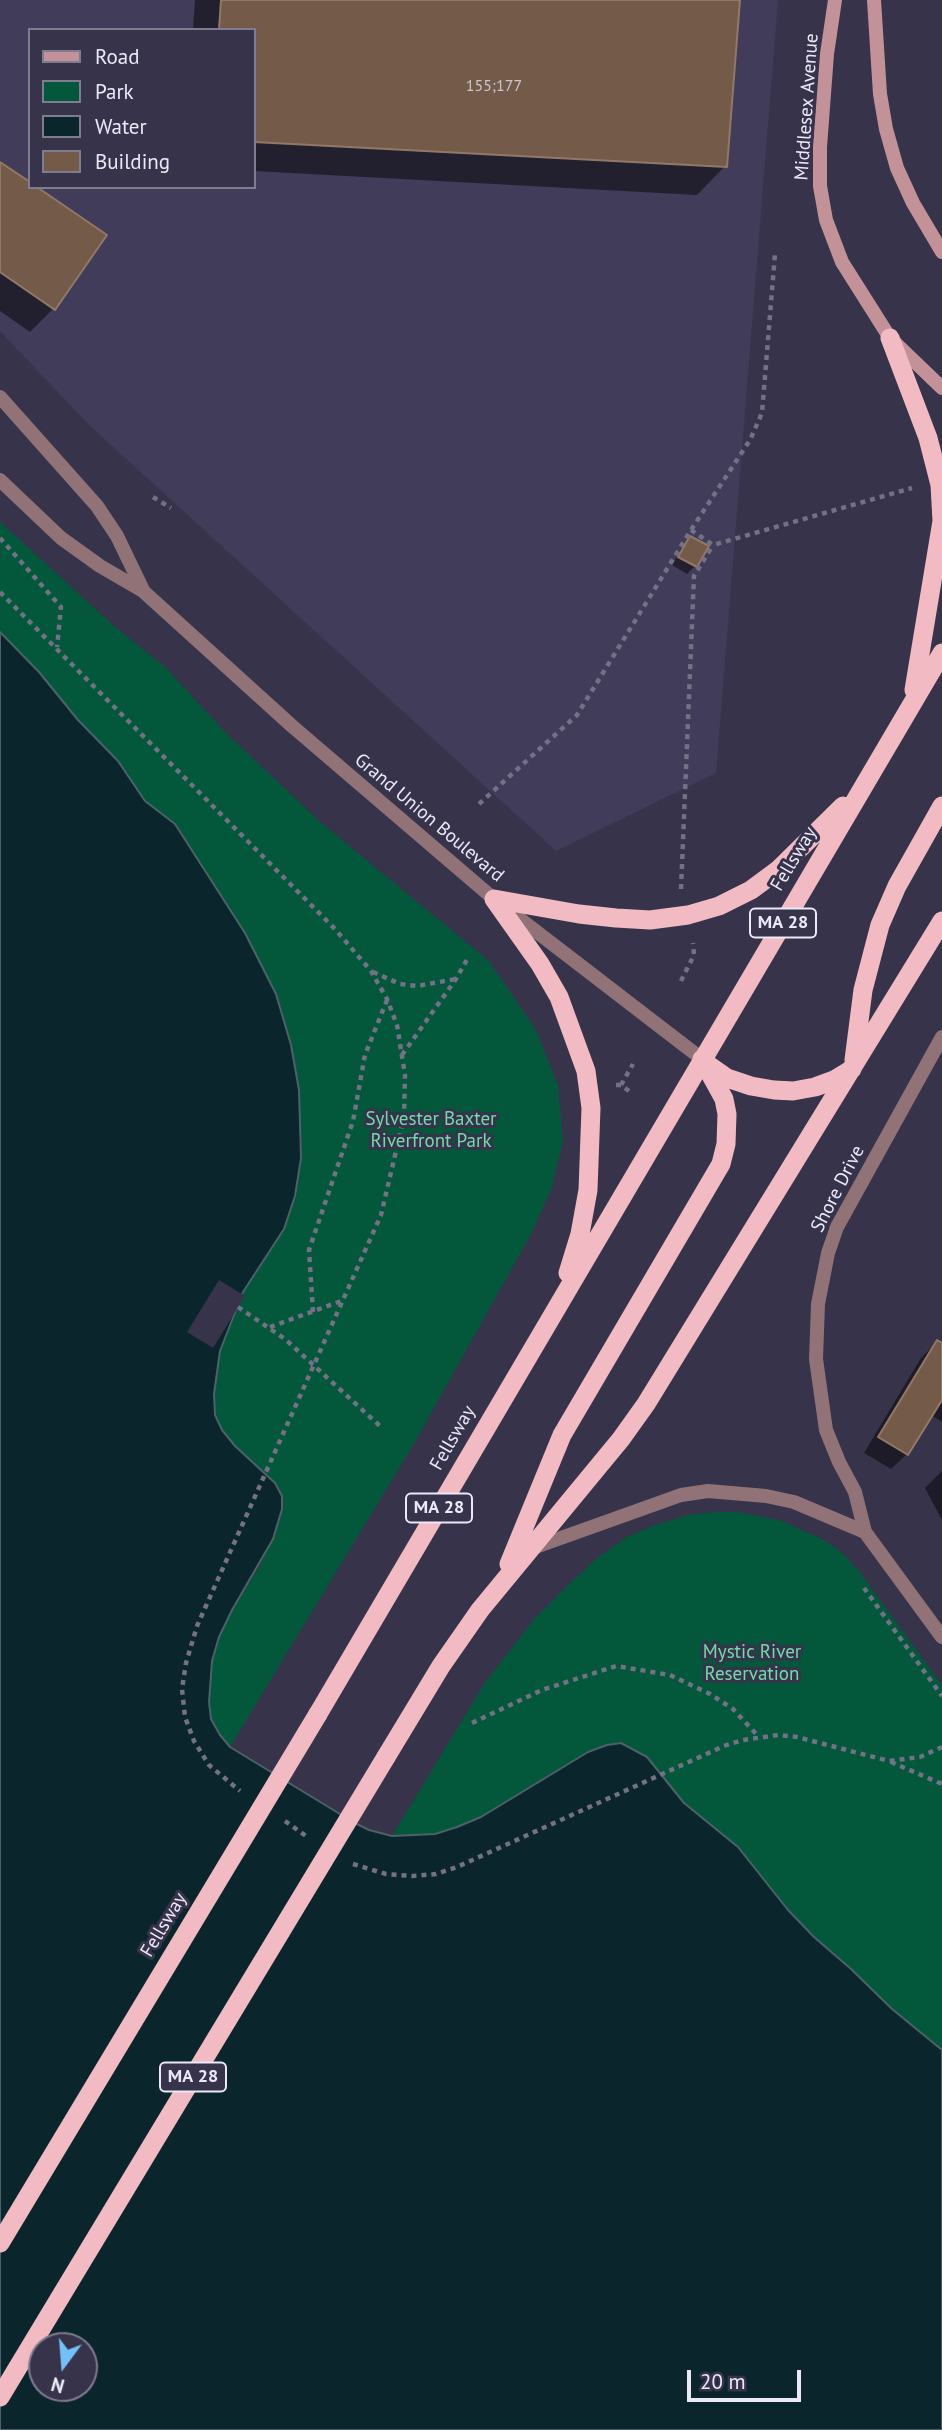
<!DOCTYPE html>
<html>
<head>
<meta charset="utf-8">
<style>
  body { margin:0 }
  #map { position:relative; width:942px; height:2430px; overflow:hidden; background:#37334b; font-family:"PT Sans",sans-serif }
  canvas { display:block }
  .legend { position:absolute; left:28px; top:28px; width:228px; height:161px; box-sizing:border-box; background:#37334b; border:2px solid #7f7c90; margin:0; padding:9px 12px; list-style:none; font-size:21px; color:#ebe9f8 }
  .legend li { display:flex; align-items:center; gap:14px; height:35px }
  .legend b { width:35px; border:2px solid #7f7c90 }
  .north { position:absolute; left:28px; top:2332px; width:70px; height:70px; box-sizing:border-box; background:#37334b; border:2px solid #7f7c90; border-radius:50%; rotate:196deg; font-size:19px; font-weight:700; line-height:28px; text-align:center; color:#ebe9f8 }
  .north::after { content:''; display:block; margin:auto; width:24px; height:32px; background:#75c0f6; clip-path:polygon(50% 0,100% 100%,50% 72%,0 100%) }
  .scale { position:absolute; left:687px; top:2370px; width:114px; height:32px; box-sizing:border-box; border:4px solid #ebe9f8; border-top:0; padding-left:9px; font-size:21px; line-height:24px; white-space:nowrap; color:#ebe9f8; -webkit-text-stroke:5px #37334b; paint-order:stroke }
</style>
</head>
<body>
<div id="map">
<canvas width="942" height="2430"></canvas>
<ul class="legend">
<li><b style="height:9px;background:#c39299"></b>Road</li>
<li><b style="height:19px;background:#03573b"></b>Park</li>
<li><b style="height:19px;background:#0a252c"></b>Water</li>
<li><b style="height:19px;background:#735a49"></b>Building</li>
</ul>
<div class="north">N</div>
<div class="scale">20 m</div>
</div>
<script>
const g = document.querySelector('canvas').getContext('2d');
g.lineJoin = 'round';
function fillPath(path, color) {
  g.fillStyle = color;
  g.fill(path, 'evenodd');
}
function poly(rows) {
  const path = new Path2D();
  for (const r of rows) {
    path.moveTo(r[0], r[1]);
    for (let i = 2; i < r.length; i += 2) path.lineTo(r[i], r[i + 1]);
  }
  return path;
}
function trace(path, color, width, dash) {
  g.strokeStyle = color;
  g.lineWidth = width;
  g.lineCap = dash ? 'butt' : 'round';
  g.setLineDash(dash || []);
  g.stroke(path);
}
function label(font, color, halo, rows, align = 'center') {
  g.font = font + ' "PT Sans",sans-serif';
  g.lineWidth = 6;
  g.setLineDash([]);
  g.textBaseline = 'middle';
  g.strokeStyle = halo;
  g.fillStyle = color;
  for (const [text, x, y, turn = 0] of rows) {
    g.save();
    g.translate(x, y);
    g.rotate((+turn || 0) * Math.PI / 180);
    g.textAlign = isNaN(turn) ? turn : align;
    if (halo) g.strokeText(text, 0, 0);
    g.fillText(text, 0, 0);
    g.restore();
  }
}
fillPath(poly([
  [0,0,778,0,716,773,556,851,89,425,0,331],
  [30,30,254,30,254,187,30,187]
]), '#413c59');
fillPath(poly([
  [0,522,114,626,165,667,226,733,320,822,489,961,536,1030,558,1086,563,1141,551,1190,531,1234,416,1440,230,1747,220,1735,211,1719,209,1702,212,1661,219,1637,232,1610,260,1566,282,1509,282,1496,275,1483,235,1446,222,1430,215,1415,214,1394,220,1351,243,1292,259,1264,301,1158,299,1089,291,1045,276,994,245,932,175,824,145,801,118,761,78,720,39,672,0,632],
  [715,1512,738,1512,782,1521,826,1541,843,1554,858,1570,942,1685,942,2050,892,2009,851,1969,814,1937,788,1910,738,1847,684,1803,633,1748,621,1743,607,1745,481,1817,457,1827,435,1834,392,1836,484,1684,535,1618,567,1586,597,1558,627,1537,658,1524,689,1515]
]), '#03573b');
const water = poly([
  [0,632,39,672,78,720,118,761,145,801,175,824,245,933,276,994,291,1045,299,1090,301,1158,295,1196,284,1229,243,1292,220,1351,214,1394,215,1415,222,1430,235,1446,275,1483,282,1496,282,1509,273,1539,232,1610,219,1637,212,1661,209,1702,211,1719,220,1735,230,1747,353,1822,369,1830,392,1836,435,1834,457,1827,481,1817,588,1752,607,1745,621,1743,647,1757,684,1803,738,1847,788,1910,814,1937,851,1969,892,2009,942,2050,942,2430,0,2430,0,632],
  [42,2346,84,2346,84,2388,42,2388,42,2346]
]);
fillPath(water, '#0a252c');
trace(water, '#4e6069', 2);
fillPath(poly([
  [219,1280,245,1296,213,1348,187,1332]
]), '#37334b');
fillPath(poly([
  [195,0,738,0,725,166,697,195,254,171,254,30,193,30],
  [0,164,30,187,53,309,30,332,0,311],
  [691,538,706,547,695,566,687,574,672,565,683,546],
  [937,1342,942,1345,942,1422,931,1415,907,1454,891,1469,864,1453,921,1358],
  [942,1471,942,1520,925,1488]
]), '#0007');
const building = poly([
  [221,0,740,0,727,167,254,142,254,30,219,30,221,0],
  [0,162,30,182,30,187,37,187,107,235,55,310,0,272,0,162],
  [690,536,709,546,697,567,678,557,690,536],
  [937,1340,942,1343,942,1400,908,1455,878,1437,937,1340]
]);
fillPath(building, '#735a49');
trace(building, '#927866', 2);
trace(poly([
  [153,497,171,508],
  [691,530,713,545,912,488],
  [0,538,61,607,57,647],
  [0,592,335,929,371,971,387,999,397,1025,405,1075,404,1117,381,1215,197,1626,186,1663,182,1689,185,1717,194,1741,209,1765,240,1791],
  [479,804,577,715,691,530,750,440,762,413,775,254],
  [681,889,694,576,713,545],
  [373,972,400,984,417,986,456,979],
  [681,981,694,955,693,943],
  [402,1055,456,979,469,956],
  [616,1085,621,1085,633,1094],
  [621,1085,633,1064],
  [238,1307,285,1339,381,1427],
  [313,1312,309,1250,353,1121,365,1055,387,1000],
  [270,1327,344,1300],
  [864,1588,942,1696],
  [472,1723,542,1690,616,1666,670,1675,710,1694,733,1709,759,1737],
  [891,1762,942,1784],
  [285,1821,306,1836],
  [353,1864,386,1874,412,1876,436,1874,457,1867,724,1746,743,1740,778,1735,797,1737,889,1761,920,1757,942,1747]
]), '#747085', 4.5, [5, 5]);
trace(poly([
  [0,397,97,506,117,536,143,590],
  [0,480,61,538,100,566,143,591,292,726,494,899,702,1059],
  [942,1037,837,1227,828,1253,818,1304,816,1359,826,1430,839,1462,855,1492,865,1532,942,1637],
  [530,1549,681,1495,708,1491,766,1496,794,1502,865,1532]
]), '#917276', 14);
trace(poly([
  [835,0,827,54,820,147,820,186,826,220,842,262,890,338,942,388],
  [874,0,880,94,886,129,897,168,913,203,942,252]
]), '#c39299', 14);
trace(poly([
  [890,338,928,438,940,485,942,521,914,690],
  [494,899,540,964,559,997,586,1071,591,1108,588,1190,580,1234,568,1273],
  [494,899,579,914,616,918,650,920,688,915,719,906,751,890,778,870,843,806],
  [854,1060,863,990,880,925,897,886,942,806],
  [707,1064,727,1078,751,1086,774,1090,793,1091,815,1087,834,1080,852,1069],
  [509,1564,562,1435,721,1164,726,1144,727,1114,724,1099,702,1059],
  [318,1714,942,653],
  [386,1757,441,1666,480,1610,621,1439,646,1404,942,921]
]), '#f2bbc3', 19);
trace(poly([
  [0,2243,318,1714],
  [0,2397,386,1757]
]), '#f2bbc3', 19);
label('16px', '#cdc5cc', null, [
  ["155;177",494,86]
]);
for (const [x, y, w] of [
  [783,923,66],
  [439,1508,66],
  [193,2077,66]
]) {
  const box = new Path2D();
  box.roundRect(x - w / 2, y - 14.5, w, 29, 5);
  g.fillStyle = '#37334b';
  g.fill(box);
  trace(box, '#ebe9f8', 2);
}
label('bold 18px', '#ebe9f8', null, [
  ["MA 28",783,923],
  ["MA 28",439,1508],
  ["MA 28",193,2077]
]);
label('19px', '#ebe9f8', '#37334b', [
  ["Middlesex Avenue",807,107,-86],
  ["Grand Union Boulevard",429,818,40],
  ["Fellsway",794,859,-59],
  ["Shore Drive",838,1189,-63],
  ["Fellsway",453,1438,-60],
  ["Fellsway",164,1925,-59]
]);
label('19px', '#73daac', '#37334b', [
  ["Sylvester Baxter",431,1120],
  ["Riverfront Park",431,1142],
  ["Mystic River",752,1653],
  ["Reservation",752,1675]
]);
</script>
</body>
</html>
